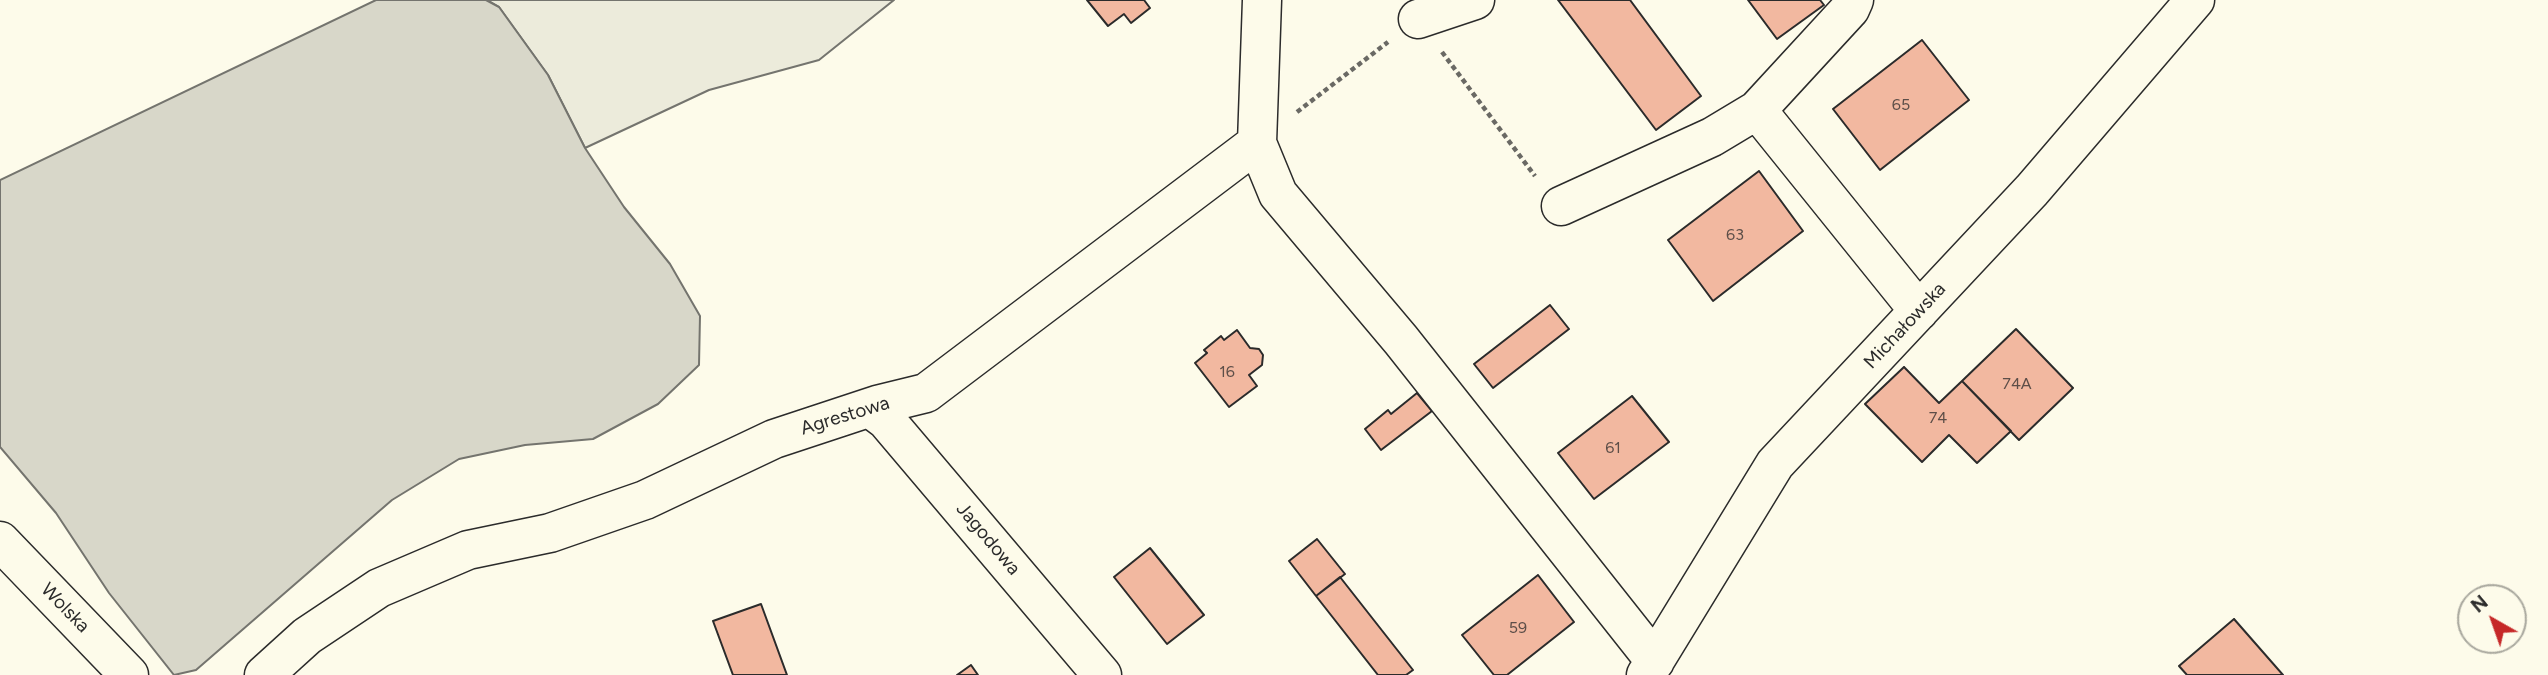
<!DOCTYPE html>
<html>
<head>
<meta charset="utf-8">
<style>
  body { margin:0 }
  #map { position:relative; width:2548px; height:675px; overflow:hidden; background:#fdfbea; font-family:Figtree,sans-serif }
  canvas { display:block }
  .north { position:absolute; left:2457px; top:584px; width:70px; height:70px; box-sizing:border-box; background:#fdfbea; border:2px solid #a9a89e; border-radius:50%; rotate:320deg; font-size:19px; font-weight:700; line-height:28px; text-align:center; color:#2b2b2b }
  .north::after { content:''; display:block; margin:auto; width:24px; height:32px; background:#c62828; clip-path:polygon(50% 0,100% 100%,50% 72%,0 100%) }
</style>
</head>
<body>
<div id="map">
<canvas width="2548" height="675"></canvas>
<div class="north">N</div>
</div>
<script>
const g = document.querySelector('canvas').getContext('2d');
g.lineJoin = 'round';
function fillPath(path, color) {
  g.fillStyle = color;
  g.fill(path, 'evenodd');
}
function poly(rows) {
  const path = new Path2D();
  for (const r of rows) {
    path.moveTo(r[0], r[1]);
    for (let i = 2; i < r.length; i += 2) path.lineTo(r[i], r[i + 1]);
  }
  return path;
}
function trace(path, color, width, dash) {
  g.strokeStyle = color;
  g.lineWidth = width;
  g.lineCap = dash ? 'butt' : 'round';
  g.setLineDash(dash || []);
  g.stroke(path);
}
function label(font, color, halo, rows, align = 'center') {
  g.font = font + ' Figtree,sans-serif';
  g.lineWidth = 5;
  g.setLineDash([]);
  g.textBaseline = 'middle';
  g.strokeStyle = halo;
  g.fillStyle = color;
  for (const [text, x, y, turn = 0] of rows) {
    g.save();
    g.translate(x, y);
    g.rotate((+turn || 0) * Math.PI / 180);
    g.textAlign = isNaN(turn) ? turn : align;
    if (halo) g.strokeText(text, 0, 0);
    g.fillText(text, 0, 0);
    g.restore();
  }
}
const green = poly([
  [487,0,894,0,819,60,709,90,585,148,548,75,499,7,487,0]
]);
fillPath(green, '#ecebdb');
trace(green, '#74746e', 2);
const water = poly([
  [376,0,486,0,499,7,548,75,585,148,624,207,670,264,700,316,699,365,658,404,593,439,525,445,459,459,392,500,196,670,174,675,109,593,56,513,0,447,0,180,376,0]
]);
fillPath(water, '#d8d7c9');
trace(water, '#74746e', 2);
const building = poly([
  [1087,0,1144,0,1150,8,1131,23,1124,14,1108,26,1087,0],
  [1558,0,1630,0,1701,96,1656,130,1558,0],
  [1748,0,1820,0,1824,5,1777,39,1748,0],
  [1922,40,1969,100,1880,170,1833,109,1922,40],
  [1759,171,1803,231,1713,301,1668,240,1759,171],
  [1550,305,1569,329,1493,388,1474,364,1550,305],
  [2016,329,2073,388,2019,440,1962,381,2016,329],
  [1237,330,1250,348,1259,349,1263,355,1262,365,1249,375,1257,386,1229,407,1195,363,1207,353,1204,350,1221,336,1224,340,1237,330],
  [1904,367,1939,403,1962,381,2011,431,1977,463,1949,435,1922,462,1865,404,1904,367],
  [1417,393,1432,411,1381,450,1365,429,1388,410,1391,414,1417,393],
  [1632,396,1669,442,1594,499,1558,453,1632,396],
  [1317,539,1345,574,1316,596,1289,561,1317,539],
  [1150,548,1204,615,1167,644,1114,577,1150,548],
  [1538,575,1574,622,1507,675,1494,675,1462,635,1538,575],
  [1340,577,1413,670,1406,675,1378,675,1316,596,1340,577],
  [761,604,787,675,733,675,713,621,761,604],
  [2234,619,2283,675,2187,675,2179,666,2234,619],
  [971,665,978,675,957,675,971,665]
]);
fillPath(building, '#f2b8a0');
trace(building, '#2b2b2b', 2);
const minor = poly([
  [1262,0,1257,143,1278,194,1401,340,1655,661],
  [1418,19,1475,0],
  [1757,110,1850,9,1854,0],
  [1561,206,1712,137,1757,110,1919,311],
  [870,408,886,420,1102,675],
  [0,541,129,675],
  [264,675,307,636,379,588,468,550,550,533,645,500,774,439,877,405,926,393,1257,143],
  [1646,675,1775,464,2032,190,2195,0]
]);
trace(minor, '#2b2b2b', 41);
trace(poly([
  [1442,52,1535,176],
  [1297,112,1388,42]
]), '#6a6964', 4.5, [5, 3.5]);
trace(minor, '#fdfbea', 38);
label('16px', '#5d4e48', null, [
  ["65",1901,105],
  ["63",1735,235],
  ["16",1227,372],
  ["74A",2017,384],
  ["74",1938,418],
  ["61",1613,448],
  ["59",1518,628]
]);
label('19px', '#2b2b2b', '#fdfbea', [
  ["Michałowska",1905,326,-47],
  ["Agrestowa",845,416,-17],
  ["Jagodowa",988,539,50],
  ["Wolska",65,608,46]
]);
</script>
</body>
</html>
